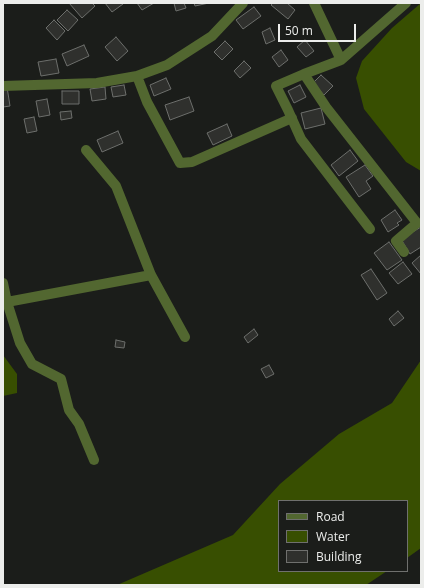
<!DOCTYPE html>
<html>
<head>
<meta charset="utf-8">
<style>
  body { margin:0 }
  #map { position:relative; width:424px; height:588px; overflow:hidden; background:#1b1d1a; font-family:"Open Sans",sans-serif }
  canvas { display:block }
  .frame { position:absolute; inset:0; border:4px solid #ecedeb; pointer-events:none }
  .legend { position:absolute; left:278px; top:500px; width:130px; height:72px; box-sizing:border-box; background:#1b1d1a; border:1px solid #6f706e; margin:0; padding:5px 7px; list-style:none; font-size:12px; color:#ecedeb }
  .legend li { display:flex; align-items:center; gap:8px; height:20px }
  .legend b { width:20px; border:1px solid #6f706e }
  .scale { position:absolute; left:278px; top:24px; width:78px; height:18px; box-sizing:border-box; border:2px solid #ecedeb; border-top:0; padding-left:5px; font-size:12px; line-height:14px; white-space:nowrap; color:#ecedeb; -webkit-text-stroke:3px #1b1d1a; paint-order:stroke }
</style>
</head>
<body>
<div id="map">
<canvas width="424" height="588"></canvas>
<div class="frame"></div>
<ul class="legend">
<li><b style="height:5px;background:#526730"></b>Road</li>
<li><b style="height:11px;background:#384f01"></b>Water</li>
<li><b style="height:11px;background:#2f302d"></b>Building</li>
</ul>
<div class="scale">50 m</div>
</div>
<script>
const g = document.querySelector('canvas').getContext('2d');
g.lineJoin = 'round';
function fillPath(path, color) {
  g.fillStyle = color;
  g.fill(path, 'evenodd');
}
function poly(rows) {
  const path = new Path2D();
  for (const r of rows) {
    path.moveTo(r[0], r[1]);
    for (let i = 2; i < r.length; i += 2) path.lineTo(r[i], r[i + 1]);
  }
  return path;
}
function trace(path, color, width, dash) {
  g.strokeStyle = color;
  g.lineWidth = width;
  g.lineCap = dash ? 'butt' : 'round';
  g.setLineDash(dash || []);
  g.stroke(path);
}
fillPath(poly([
  [421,3,421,171,406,162,364,109,356,78,362,61,392,28],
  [3,355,17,374,17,393,3,396],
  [421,360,421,548,407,558,407,501,279,501,279,571,387,571,366,585,117,585,233,535,280,484,339,434,392,403]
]), '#384f01');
const building = poly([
  [69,3,92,3,95,6,82,18,69,3],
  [105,3,122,3,123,4,112,12,105,3],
  [137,3,154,3,142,10,137,3],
  [174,3,184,3,186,8,176,11,174,3],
  [194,3,209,3,195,6,194,3],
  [273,3,287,3,295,10,288,19,271,5,273,3],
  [254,7,261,16,243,29,236,20,254,7],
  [67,10,78,20,68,31,57,20,67,10],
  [54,20,65,31,57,40,46,28,54,20],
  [270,28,275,40,266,44,262,32,270,28],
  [116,37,128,51,117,61,105,47,116,37],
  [305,40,314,51,306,57,297,47,305,40],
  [225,41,233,49,222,60,214,52,225,41],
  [84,45,89,56,67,66,62,54,84,45],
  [281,50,288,60,279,67,272,57,281,50],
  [56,59,59,73,41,76,38,62,56,59],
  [244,61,251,68,240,78,234,71,244,61],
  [321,75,333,86,324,95,313,83,321,75],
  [166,78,171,89,154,96,150,85,166,78],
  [124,85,126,95,113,97,111,87,124,85],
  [300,85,306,97,294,103,288,91,300,85],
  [7,87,10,106,3,107,3,88,7,87],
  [105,87,106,99,92,101,90,89,105,87],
  [62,91,79,91,79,104,62,104,62,91],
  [189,97,194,111,170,120,165,105,189,97],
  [47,99,50,115,39,117,36,101,47,99],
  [321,108,325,124,305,129,301,113,321,108],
  [71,111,72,118,61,120,60,112,71,111],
  [34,117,37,131,27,133,24,119,34,117],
  [227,124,232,136,213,145,207,133,227,124],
  [118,131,123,143,102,152,97,140,118,131],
  [350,150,358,161,339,176,331,165,350,150],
  [365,165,373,176,366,181,371,189,359,197,346,177,365,165],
  [395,210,402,220,397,223,399,225,388,232,381,220,395,210],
  [421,227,421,247,410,254,401,239,421,227],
  [389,242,402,260,387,270,374,253,389,242],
  [421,255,421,274,412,263,421,255],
  [403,262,412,274,398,284,389,273,403,262],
  [371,269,387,293,377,300,361,275,371,269],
  [398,311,404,318,394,326,389,319,398,311],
  [254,329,258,335,248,343,244,337,254,329],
  [116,340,125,342,124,348,115,347,116,340],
  [269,365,274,374,266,378,261,369,269,365]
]);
fillPath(building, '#2f302d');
trace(building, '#6d6f6c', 1);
trace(poly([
  [314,3,341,60,406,3],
  [341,60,304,74,276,86,288,110,301,139,370,229],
  [304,74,326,107,417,223,396,241,404,252],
  [137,76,147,102,180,163,192,162,292,118],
  [3,86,97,83,137,76,167,65,212,36,243,3],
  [86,150,116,186,151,275,185,337],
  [3,283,7,302,20,343,32,364,61,379,69,410,79,424,94,460],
  [7,302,151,275]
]), '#526730', 10);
</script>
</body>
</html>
